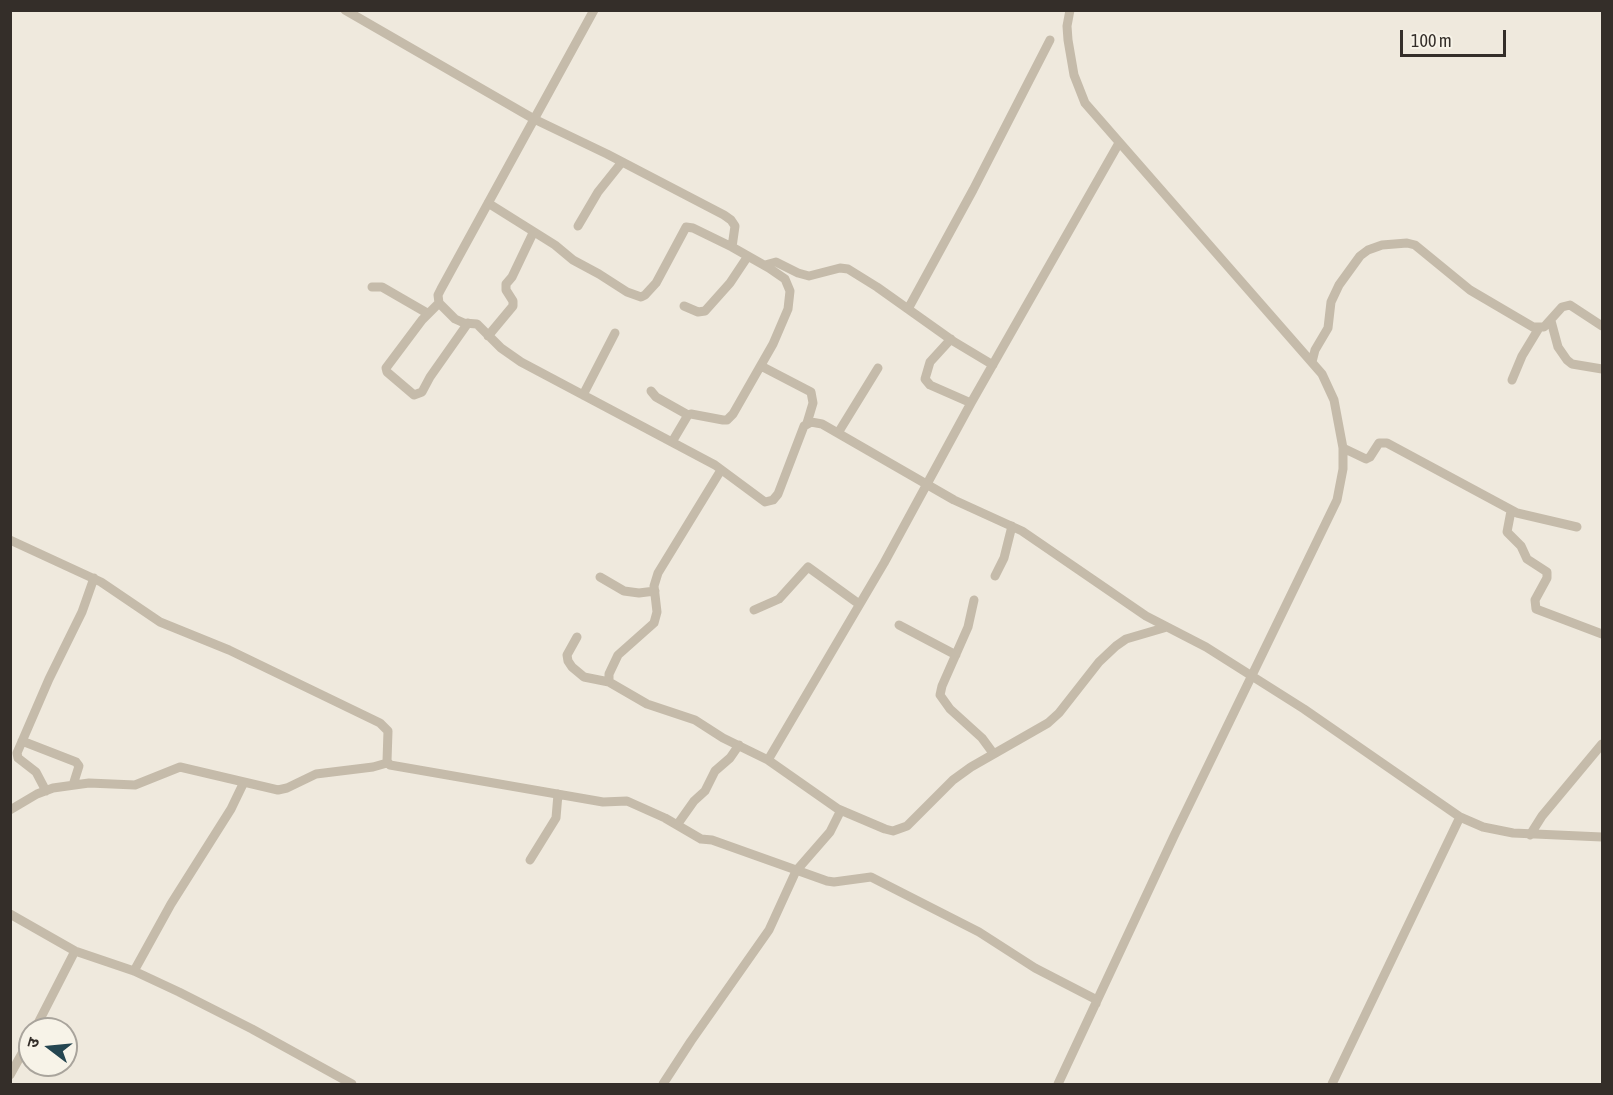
<!DOCTYPE html>
<html>
<head>
<meta charset="utf-8">
<style>
  body { margin:0 }
  #map { position:relative; width:1613px; height:1095px; overflow:hidden; background:#efe9dd; font-family:"Asap Condensed","Noto Sans Devanagari",sans-serif }
  canvas { display:block }
  .frame { position:absolute; inset:0; border:12px solid #342e29; pointer-events:none }
  .north { position:absolute; left:18px; top:1017px; width:60px; height:60px; box-sizing:border-box; background:#f7f3e8; border:2px solid #a9a49c; border-radius:50%; rotate:286deg; font-size:16px; font-weight:700; line-height:24px; text-align:center; color:#342e29 }
  .north::after { content:''; display:block; margin:auto; width:21px; height:27px; background:#244550; clip-path:polygon(50% 0,100% 100%,50% 72%,0 100%) }
  .scale { position:absolute; left:1400px; top:30px; width:106px; height:27px; box-sizing:border-box; border:3px solid #342e29; border-top:0; padding-left:8px; font-size:18px; line-height:21px; white-space:nowrap; color:#342e29; -webkit-text-stroke:4px #f7f3e8; paint-order:stroke }
</style>
</head>
<body>
<div id="map">
<canvas width="1613" height="1095"></canvas>
<div class="frame"></div>
<div class="north">उ</div>
<div class="scale">100 m</div>
</div>
<script>
const g = document.querySelector('canvas').getContext('2d');
g.lineJoin = 'round';
function poly(rows) {
  const path = new Path2D();
  for (const r of rows) {
    path.moveTo(r[0], r[1]);
    for (let i = 2; i < r.length; i += 2) path.lineTo(r[i], r[i + 1]);
  }
  return path;
}
function trace(path, color, width, dash) {
  g.strokeStyle = color;
  g.lineWidth = width;
  g.lineCap = dash ? 'butt' : 'round';
  g.setLineDash(dash || []);
  g.stroke(path);
}
trace(poly([
  [345,10,534,119,607,154,724,215,731,220,735,226,732,247,769,268,785,279,790,291,788,309,773,344,733,414,727,420,723,420,691,414,688,415,672,442],
  [594,10,441,289,438,295,439,303,455,319,464,323,477,324,501,348,521,362,715,465,765,502,773,500,778,494,804,426,811,422,822,424,954,500,1022,531,1146,616,1206,647,1304,709,1460,817,1483,827,1513,833,1602,837],
  [488,203,555,245,573,260,599,274,627,292,641,297,645,295,656,283,686,227,693,228,732,247],
  [578,226,598,192,622,162],
  [765,265,776,262,798,273,809,276,840,268,848,269,877,287,953,341,993,365],
  [372,287,382,287,427,313],
  [439,303,422,320,386,368,387,372,414,395,422,392,430,377,468,323],
  [684,306,698,312,705,311,730,283,748,256],
  [908,309,973,190,1050,40],
  [1551,321,1558,347,1567,360,1572,364,1602,369],
  [488,336,513,306,513,301,506,290,506,284,512,277,533,233],
  [951,339,930,362,925,379,930,385,971,403],
  [1312,362,1315,350,1328,328,1331,302,1339,285,1360,256,1368,250,1382,245,1407,243,1415,245,1470,290,1533,327,1544,327,1562,307,1570,305,1602,326],
  [761,366,811,392,813,403,807,423],
  [1512,380,1522,356,1539,328],
  [651,391,656,397,688,415],
  [583,395,615,333],
  [838,433,878,368],
  [1343,448,1366,459,1370,457,1379,443,1387,443,1517,513,1577,527],
  [721,470,658,573,654,586,657,612,654,623,618,655,609,674,609,682,647,704,695,720,723,738,768,760,838,809,885,829,893,831,907,826,953,780,971,767,1048,723,1059,713,1099,662,1116,646,1126,639,1167,627],
  [1511,511,1507,532,1521,546,1527,559,1547,572,1547,578,1535,600,1536,609,1602,634],
  [10,540,101,582,160,622,229,650,380,723,388,731,387,761,390,765,603,802,627,801,665,818,701,839,712,840,827,881,834,882,871,877,979,932,1035,968,1097,1000,1096,1004],
  [995,576,1004,558,1012,526],
  [600,577,624,591,639,593,655,591],
  [974,600,968,627,942,686,940,695,950,709,982,738,993,753],
  [754,610,779,599,808,567,859,604],
  [899,625,956,655],
  [577,637,567,655,568,661,572,667,584,677,609,682],
  [22,741,76,762,79,766,73,785],
  [768,760,884,563,971,403,1119,143],
  [46,791,36,772,18,758,17,753,49,679,82,612,94,578],
  [10,810,37,794,53,788,89,783,135,785,180,767,278,790,287,788,316,774,373,767,387,763],
  [677,825,694,801,705,791,715,771,730,758,739,745],
  [1530,835,1542,816,1602,744],
  [530,860,556,818,558,794],
  [10,914,75,951,134,971,179,992,252,1029,352,1084],
  [134,971,171,904,231,809,244,782],
  [35,1029,75,951],
  [10,1075,30,1039],
  [663,1084,691,1041,769,930,796,871,830,832,841,810],
  [1058,1084,1174,836,1337,500,1343,469,1343,448,1334,400,1322,374,1085,103,1074,75,1068,40,1067,26,1070,10],
  [1332,1084,1460,817]
]), '#c5bbaa', 9);
</script>
</body>
</html>
